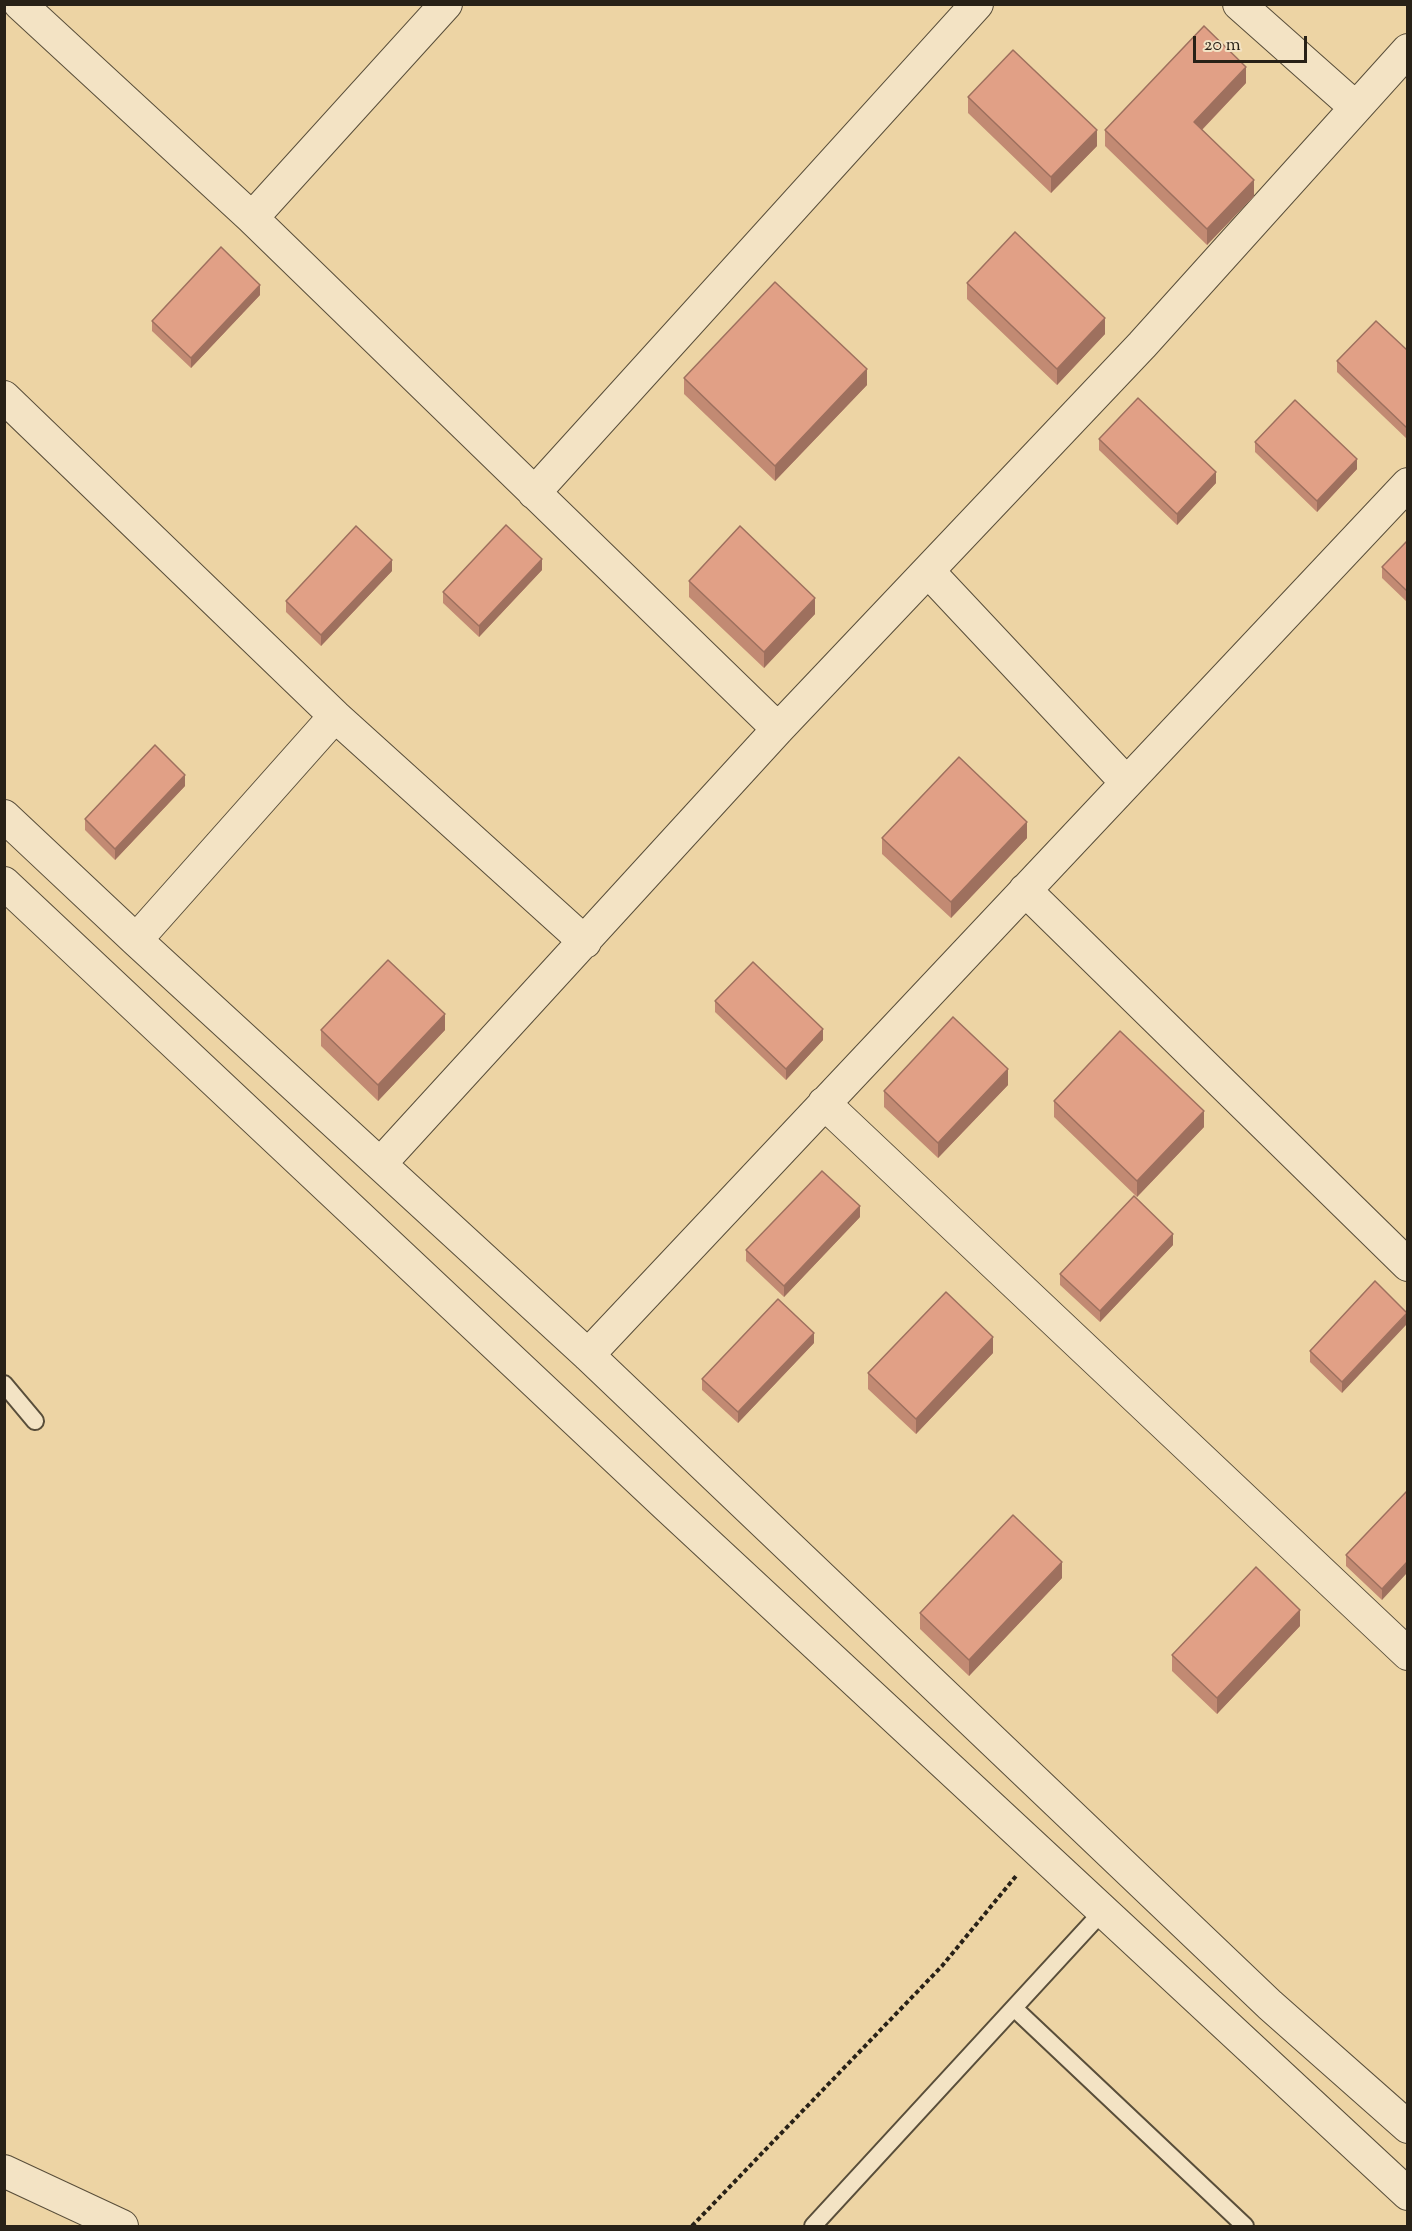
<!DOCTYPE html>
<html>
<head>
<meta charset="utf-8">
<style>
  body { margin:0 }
  #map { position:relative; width:1412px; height:2231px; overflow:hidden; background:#edd4a4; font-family:"Sorts Mill Goudy",serif }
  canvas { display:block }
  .frame { position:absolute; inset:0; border:6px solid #282117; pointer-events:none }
  .scale { position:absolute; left:1193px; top:36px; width:114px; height:27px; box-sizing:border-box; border:3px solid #282117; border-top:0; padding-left:8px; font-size:18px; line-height:21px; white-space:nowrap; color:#282117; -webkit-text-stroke:4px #f3e3c4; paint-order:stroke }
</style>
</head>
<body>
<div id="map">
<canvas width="1412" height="2231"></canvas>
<div class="frame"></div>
<div class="scale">20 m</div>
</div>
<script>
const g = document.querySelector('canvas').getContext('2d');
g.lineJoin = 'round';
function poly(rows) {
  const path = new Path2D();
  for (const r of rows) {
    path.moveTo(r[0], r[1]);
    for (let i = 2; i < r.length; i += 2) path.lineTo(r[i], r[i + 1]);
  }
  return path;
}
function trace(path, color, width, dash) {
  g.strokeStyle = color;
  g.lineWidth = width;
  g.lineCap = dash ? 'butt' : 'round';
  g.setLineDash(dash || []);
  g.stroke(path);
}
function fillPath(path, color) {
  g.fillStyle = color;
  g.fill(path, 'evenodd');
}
const service = poly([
  [4,1384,35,1421],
  [1014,2008,1245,2226],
  [813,2226,1103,1911]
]);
const minor = poly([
  [20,4,252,218,778,729],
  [1239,4,1355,107],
  [252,218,446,4],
  [4,397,335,716,585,942],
  [534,493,977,4],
  [928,571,1126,782],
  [4,816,136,940,588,1355,1270,2005,1408,2127],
  [4,883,667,1506,1408,2194],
  [1025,890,1408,1265],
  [136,940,335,716],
  [824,1103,1408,1654],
  [381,1163,778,729,1142,345,1408,50],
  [588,1355,1408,484],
  [4,2171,122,2226]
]);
trace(service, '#594e3a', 20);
trace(minor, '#594e3a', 34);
trace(poly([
  [692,2226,942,1966,1016,1876]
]), '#282117', 4, [4.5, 3]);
trace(service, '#f3e3c4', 16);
trace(minor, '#f3e3c4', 32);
fillPath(poly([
  [1246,83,1202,130,1254,196,1207,245,1105,146,1105,130],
  [968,97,1097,146,1051,193,968,113],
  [967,283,1105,334,1057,385,967,299],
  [260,295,191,368,152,331,152,321],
  [1407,350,1407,439,1337,372,1337,361],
  [684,378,867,385,775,481,684,394],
  [1099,439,1216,483,1177,525,1099,450],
  [1255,442,1357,469,1317,512,1255,452],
  [1407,541,1407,602,1382,578,1382,567],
  [542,570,479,637,443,603,443,592],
  [392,571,321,646,286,612,286,601],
  [689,581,815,614,764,668,689,597],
  [185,786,115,860,85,830,85,819],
  [882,838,1027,838,951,918,882,854],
  [715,1001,823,1040,786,1080,715,1012],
  [321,1030,445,1030,378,1101,321,1046],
  [1008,1085,938,1158,884,1107,884,1091],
  [1054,1101,1204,1127,1137,1197,1054,1117],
  [860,1217,784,1297,746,1261,746,1250],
  [1173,1245,1100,1322,1060,1285,1060,1274],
  [1375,1281,1342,1393,1310,1362,1310,1351],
  [814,1343,738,1423,702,1390,702,1379],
  [993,1353,916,1434,868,1389,868,1373],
  [1407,1491,1382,1600,1346,1566,1346,1555],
  [1062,1578,969,1676,920,1629,920,1613],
  [1300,1626,1217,1714,1172,1671,1172,1655]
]), '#c28a73');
fillPath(poly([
  [1246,67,1246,83,1194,138,1194,122],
  [1097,130,1097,146,1051,193,1051,177],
  [1254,180,1254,196,1207,245,1207,229],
  [260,285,260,295,191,368,191,358],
  [1105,318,1105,334,1057,385,1057,369],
  [867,369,867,385,775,481,775,466],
  [1357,459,1357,469,1317,512,1317,501],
  [1216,472,1216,483,1177,525,1177,514],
  [542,559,542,570,479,637,479,626],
  [392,560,392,571,321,646,321,635],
  [815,598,815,614,764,668,764,652],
  [185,775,185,786,115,860,115,849],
  [1027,822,1027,838,951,918,951,902],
  [445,1014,445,1030,378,1101,378,1085],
  [823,1029,823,1040,786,1080,786,1069],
  [1008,1069,1008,1085,938,1158,938,1143],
  [1204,1111,1204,1127,1137,1197,1137,1181],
  [860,1206,860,1217,784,1297,784,1286],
  [1173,1234,1173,1245,1100,1322,1100,1311],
  [1407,1313,1407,1324,1342,1393,1342,1382],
  [814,1333,814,1343,738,1423,738,1412],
  [993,1337,993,1353,916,1434,916,1419],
  [1062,1562,1062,1578,969,1676,969,1660],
  [1407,1562,1407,1573,1382,1600,1382,1589],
  [1300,1610,1300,1626,1217,1714,1217,1698]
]), '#9e705e');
const building = poly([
  [1204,26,1246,67,1194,122,1254,180,1207,229,1105,130,1204,26],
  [1013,50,1097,130,1051,177,968,97,1013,50],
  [1015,232,1105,318,1057,369,967,283,1015,232],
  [221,247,260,285,191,358,152,321,221,247],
  [775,282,867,369,775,466,684,378,775,282],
  [1376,321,1407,350,1407,428,1337,361,1376,321],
  [1138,398,1216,472,1177,514,1099,439,1138,398],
  [1295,400,1357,459,1317,501,1255,442,1295,400],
  [506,525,542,559,479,626,443,592,506,525],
  [356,526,392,560,321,635,286,601,356,526],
  [740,526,815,598,764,652,689,581,740,526],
  [1407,541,1407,591,1382,567,1407,541],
  [155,745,185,775,115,849,85,819,155,745],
  [959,757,1027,822,951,902,882,838,959,757],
  [388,960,445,1014,378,1085,321,1030,388,960],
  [753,962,823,1029,786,1069,715,1001,753,962],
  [953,1017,1008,1069,938,1143,884,1091,953,1017],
  [1120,1031,1204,1111,1137,1181,1054,1101,1120,1031],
  [822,1171,860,1206,784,1286,746,1250,822,1171],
  [1134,1196,1173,1234,1100,1311,1060,1274,1134,1196],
  [1375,1281,1407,1313,1342,1382,1310,1351,1375,1281],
  [946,1292,993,1337,916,1419,868,1373,946,1292],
  [778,1299,814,1333,738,1412,702,1379,778,1299],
  [1407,1491,1407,1562,1382,1589,1346,1555,1407,1491],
  [1013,1515,1062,1562,969,1660,920,1613,1013,1515],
  [1256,1567,1300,1610,1217,1698,1172,1655,1256,1567]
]);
fillPath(building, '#e1a086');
trace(building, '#9e705e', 1.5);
</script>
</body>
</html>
